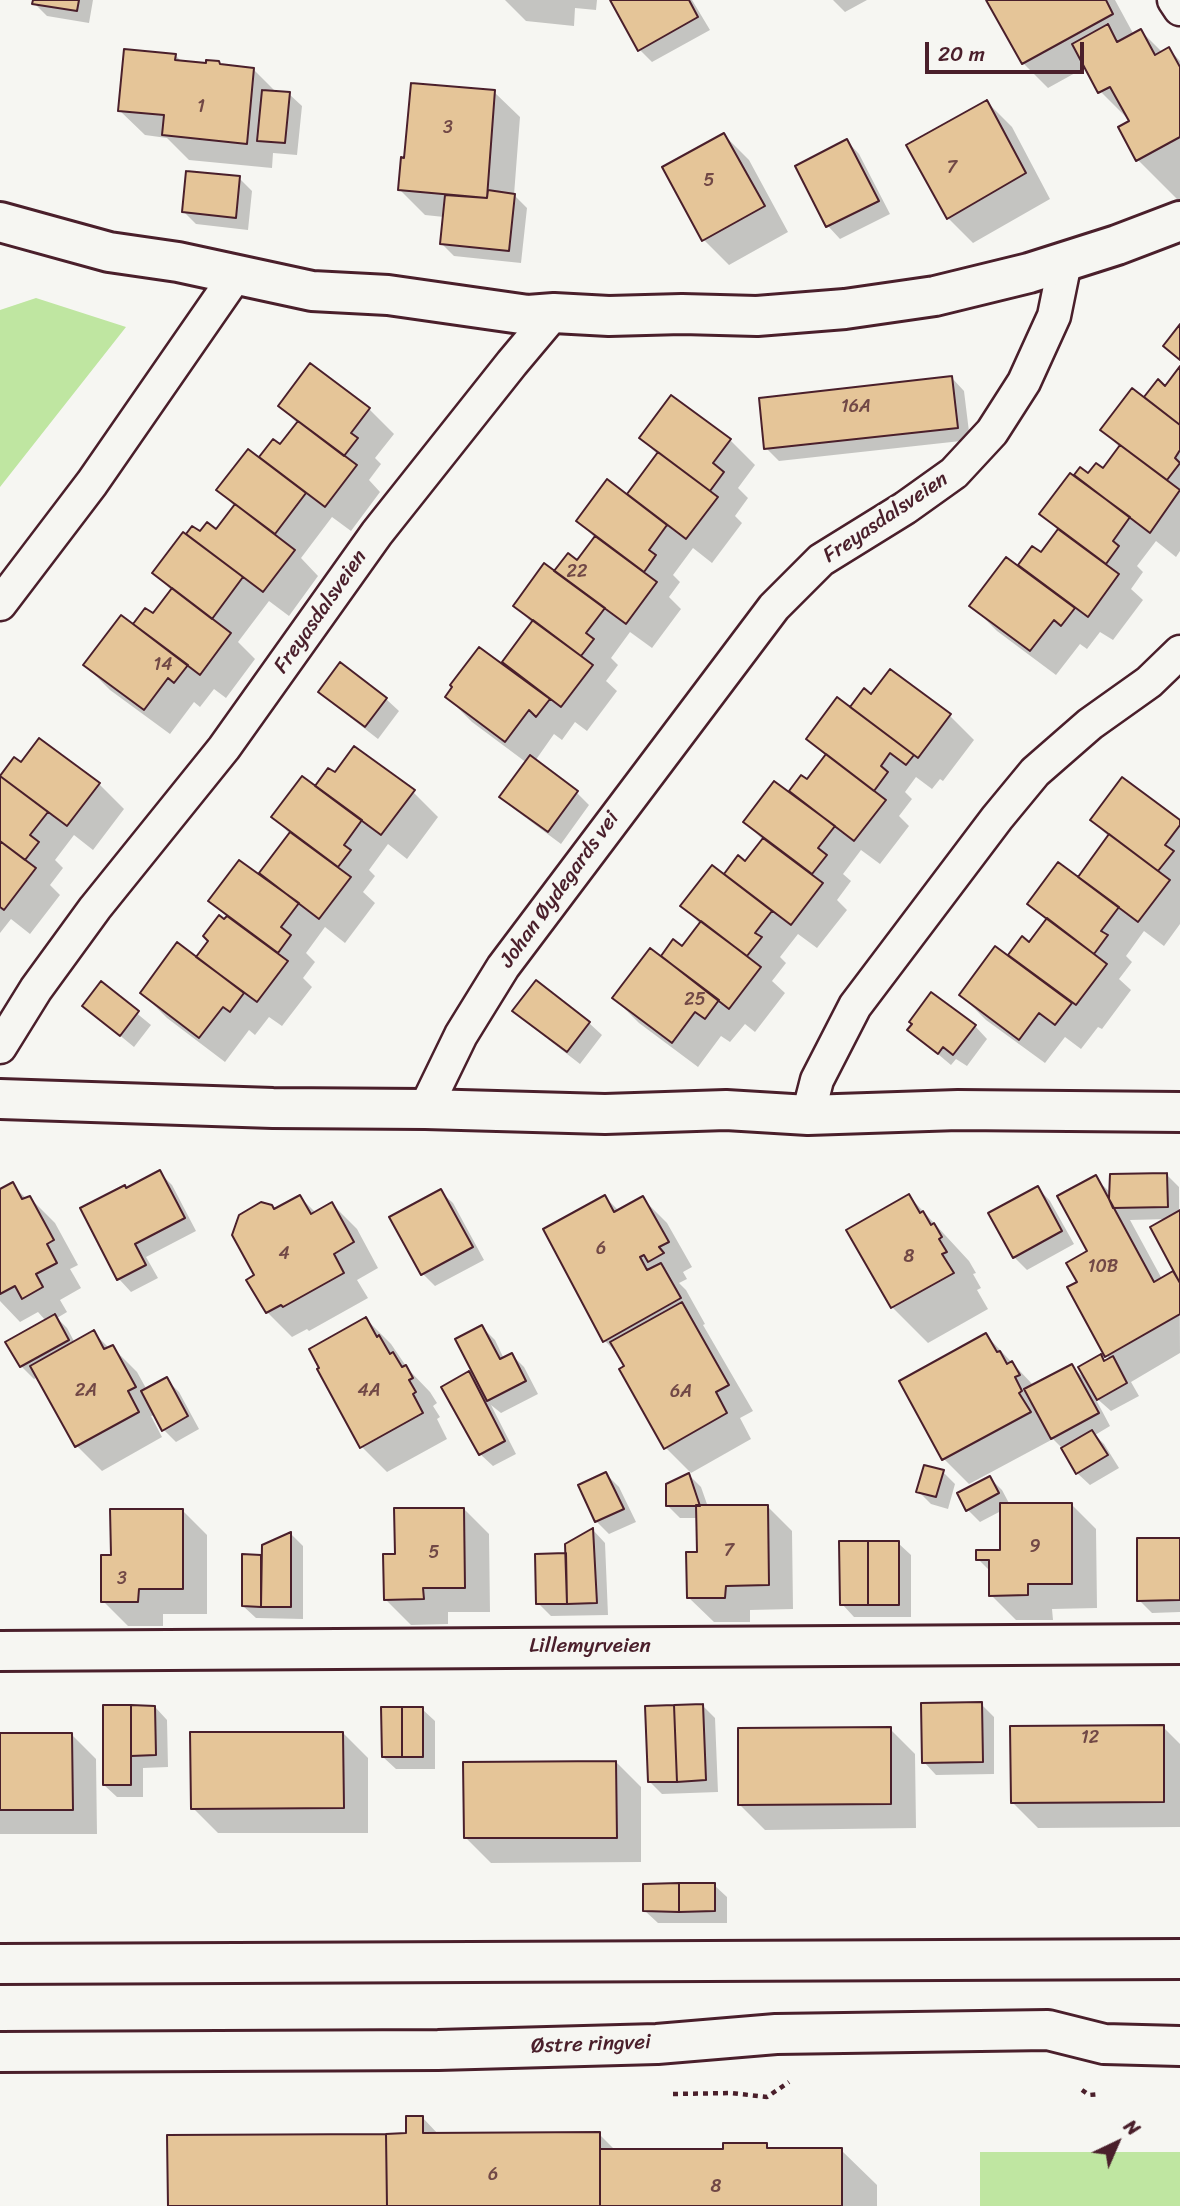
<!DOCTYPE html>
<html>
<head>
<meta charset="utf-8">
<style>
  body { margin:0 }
  #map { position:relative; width:1180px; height:2206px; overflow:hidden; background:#f6f6f2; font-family:Sriracha,sans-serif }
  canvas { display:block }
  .north { position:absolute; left:1082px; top:2108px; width:70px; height:70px; -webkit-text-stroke:5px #f6f6f2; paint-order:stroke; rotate:44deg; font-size:19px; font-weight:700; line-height:28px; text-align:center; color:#4a1f2b }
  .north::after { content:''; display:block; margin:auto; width:24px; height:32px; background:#4a1f2b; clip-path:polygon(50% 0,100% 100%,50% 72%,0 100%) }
  .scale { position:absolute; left:925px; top:42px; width:159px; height:32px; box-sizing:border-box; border:4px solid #4a1f2b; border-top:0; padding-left:9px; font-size:21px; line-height:24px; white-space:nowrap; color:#4a1f2b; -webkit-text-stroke:5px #f6f6f2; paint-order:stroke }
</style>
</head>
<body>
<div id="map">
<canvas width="1180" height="2206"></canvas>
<div class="north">N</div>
<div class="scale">20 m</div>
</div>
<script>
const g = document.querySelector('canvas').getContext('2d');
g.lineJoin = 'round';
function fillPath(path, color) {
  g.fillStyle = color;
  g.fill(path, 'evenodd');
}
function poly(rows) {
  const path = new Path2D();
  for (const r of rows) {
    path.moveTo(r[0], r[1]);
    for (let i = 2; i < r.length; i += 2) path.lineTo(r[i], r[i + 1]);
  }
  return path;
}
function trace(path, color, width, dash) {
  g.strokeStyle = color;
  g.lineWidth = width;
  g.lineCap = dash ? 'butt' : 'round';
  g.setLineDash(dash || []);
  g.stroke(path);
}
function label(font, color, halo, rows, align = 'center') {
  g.font = font + ' Sriracha,sans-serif';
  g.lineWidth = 7;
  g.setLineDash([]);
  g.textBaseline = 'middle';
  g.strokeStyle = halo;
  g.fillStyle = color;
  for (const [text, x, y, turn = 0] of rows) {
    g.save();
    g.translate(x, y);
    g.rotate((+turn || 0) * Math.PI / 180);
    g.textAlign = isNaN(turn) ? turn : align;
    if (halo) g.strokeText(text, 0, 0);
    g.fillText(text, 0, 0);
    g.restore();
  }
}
fillPath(poly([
  [36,298,126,327,0,487,0,310],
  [980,2152,1180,2152,1180,2206,980,2206]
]), '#bfe6a1');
fillPath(poly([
  [35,0,93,0,89,23,47,16,34,3],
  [505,0,597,0,596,10,575,8,574,26,526,21],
  [612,0,692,0,710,30,652,62,640,50],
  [833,0,867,0,845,12],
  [988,0,1115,0,1134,35,1141,31,1163,53,1169,49,1180,61,1180,202,1138,160,1120,128,1131,122,1100,91,1086,67,1048,88,1023,63],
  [175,55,182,62,253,69,277,93,289,94,302,106,297,155,273,153,272,168,189,160,167,138,145,135,119,110],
  [494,92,520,117,514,195,527,208,521,263,454,256,441,243,444,217,425,215,400,190],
  [987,102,1012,127,1050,199,973,243,948,218],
  [724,135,749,160,788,232,729,265,704,240],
  [847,141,859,154,890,214,840,239,828,226,797,167],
  [239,178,252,191,248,230,196,224,184,212],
  [1180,369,1180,551,1176,557,1156,541,1137,566,1143,572,1131,589,1143,600,1113,640,1100,632,1087,649,1080,644,1056,675,997,631,972,606,1018,568,1033,549,1041,554,1059,531,1041,514,1080,470,1089,475,1104,470,1120,448,1103,430,1145,400,1158,382,1166,388],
  [952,378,964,391,970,440,779,461,766,448],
  [280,406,369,409,394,434,375,458,381,464,369,480,380,492,351,531,332,517,301,558,318,576,289,616,269,601,238,642,255,659,226,698,214,689,200,707,194,702,170,734,110,690,85,665,133,627,153,615,172,591,154,573,192,528,200,534,217,531,235,507,219,490,259,460,273,441,280,447,298,424],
  [641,438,730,440,755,465,738,488,748,498,735,516,742,523,712,563,693,548,673,575,680,582,669,597,681,609,652,648,630,632,611,658,618,665,606,681,617,691,587,731,575,722,562,740,554,734,535,761,577,793,589,805,561,844,514,809,502,797,527,763,472,722,447,697,502,665,532,623,515,606,555,573,578,562,595,538,578,521,627,497,658,455],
  [320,692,386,699,399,711,378,739,333,704],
  [871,696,949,715,974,740,943,781,940,779,932,789,916,777,905,792,912,799,899,816,909,826,880,864,861,850,843,874,851,881,837,900,847,910,817,948,798,934,780,957,786,963,772,981,785,993,755,1032,745,1024,730,1042,721,1036,698,1067,639,1023,614,998,661,959,674,941,682,948,700,924,683,906,724,876,738,858,745,864,763,840,745,822,789,793,802,777,807,781,826,756,808,739],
  [14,759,21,765,99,784,124,809,93,850,74,835,55,860,63,868,50,885,60,895,30,934,11,919,0,933,0,778],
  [335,775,413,792,438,817,407,859,388,844,369,870,375,876,363,892,375,903,345,943,325,927,306,953,315,962,303,978,312,987,282,1026,269,1017,255,1035,249,1030,225,1062,167,1018,142,993,196,960,228,918,210,901,259,876,290,834,273,817],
  [1092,820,1180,822,1180,924,1164,946,1144,931,1126,956,1132,962,1119,979,1131,990,1102,1029,1098,1027,1081,1049,1065,1037,1045,1063,986,1020,961,995,1008,957,1022,938,1029,944,1047,921,1029,904,1078,879,1109,837],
  [101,984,151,1025,134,1047,84,1006],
  [515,1011,589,1023,602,1035,580,1064,527,1023],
  [975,1026,987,1039,967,1066,956,1059,951,1065,909,1030],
  [160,1173,172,1185,196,1231,146,1257,158,1278,131,1292,119,1279],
  [1166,1174,1179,1187,1180,1353,1131,1382,1139,1396,1111,1411,1094,1396,1110,1426,1095,1435,1104,1444,1119,1468,1090,1485,1077,1473,1065,1451,1053,1439,969,1484,944,1459,901,1382,986,1335,1034,1386,1072,1366,1086,1380,1100,1356,1106,1362,1110,1360,1069,1288,1079,1282,1090,1252,1095,1178,1111,1193],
  [1168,1219,1176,1272,1162,1279,1130,1220],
  [12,1185,27,1199,30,1198,55,1223,78,1265,70,1269,81,1288,60,1300,67,1312,57,1318,67,1328,75,1343,94,1333,109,1348,112,1347,137,1372,147,1390,166,1379,179,1392,199,1429,176,1442,163,1429,155,1415,151,1416,162,1437,102,1471,77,1446,38,1377,34,1379,21,1366,7,1342,46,1321,38,1312,20,1322,0,1301,0,1191],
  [1038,1188,1050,1201,1074,1244,1027,1270,1014,1257,990,1214],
  [440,1191,453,1203,484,1260,435,1286,423,1274],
  [909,1196,969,1261,976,1273,973,1274,981,1288,977,1290,988,1309,928,1343,892,1307,848,1231],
  [300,1197,316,1213,332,1204,357,1229,378,1268,357,1280,368,1298,309,1331,307,1329,292,1337,267,1312,256,1276,276,1211],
  [605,1197,619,1211,642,1198,667,1223,692,1267,683,1272,687,1279,679,1283,686,1290,705,1324,703,1325,753,1411,740,1418,751,1439,691,1473,666,1448,620,1356,604,1340],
  [366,1319,391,1344,408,1369,430,1392,437,1403,433,1406,440,1417,437,1419,447,1439,387,1472,362,1447,319,1370],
  [482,1327,495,1340,504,1359,512,1355,524,1367,538,1394,501,1413,491,1405,516,1454,493,1466,480,1454,469,1374,479,1384],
  [943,1472,955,1484,948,1509,931,1504,918,1491],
  [606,1474,619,1487,636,1522,609,1534,596,1521,580,1486],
  [689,1475,701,1487,708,1507,767,1506,792,1531,793,1609,750,1610,750,1622,714,1622,688,1597,698,1553,698,1518,680,1518,667,1505],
  [990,1478,1002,1490,1010,1505,1071,1504,1096,1529,1097,1608,1052,1609,1053,1620,1016,1620,991,1595,991,1572,978,1559,1002,1551,1001,1511,980,1522,968,1510],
  [464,1509,489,1534,490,1612,448,1612,448,1624,411,1625,386,1600,396,1556],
  [182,1510,207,1535,207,1614,163,1614,163,1626,128,1626,103,1601,113,1557],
  [593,1530,605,1543,608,1615,551,1616,538,1603,567,1555],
  [291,1534,303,1546,303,1619,256,1618,243,1606,243,1556,263,1557],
  [1180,1539,1180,1612,1152,1613,1139,1600],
  [898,1543,911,1555,911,1617,854,1617,842,1604],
  [981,1704,994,1717,994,1774,936,1775,924,1762],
  [703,1706,715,1718,718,1792,662,1794,650,1782],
  [155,1707,167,1720,168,1767,143,1768,143,1797,117,1797,104,1785],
  [422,1709,435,1721,435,1769,396,1769,383,1757],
  [1163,1727,1180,1744,1180,1827,1038,1828,1013,1803],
  [890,1729,915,1754,916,1828,765,1830,740,1805],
  [343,1733,368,1758,368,1833,218,1833,193,1808],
  [0,1734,71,1734,96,1759,97,1834,0,1834],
  [616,1762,641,1787,641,1862,491,1863,466,1838],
  [714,1885,727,1897,727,1923,658,1923,645,1911],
  [422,2117,439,2135,599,2134,616,2151,725,2151,766,2145,771,2150,841,2150,877,2185,877,2206,170,2206,408,2135]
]), '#0003');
const building = poly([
  [33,0,79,0,77,11,32,4,33,0],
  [610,0,689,0,698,17,638,51,610,0],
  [986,0,1106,0,1113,14,1022,64,986,0],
  [1108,24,1117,42,1141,29,1155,55,1169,47,1180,67,1180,137,1136,161,1118,127,1129,121,1110,87,1098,93,1072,44,1108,24],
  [124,49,176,54,175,60,206,63,206,60,219,61,220,64,254,68,247,144,162,135,164,115,118,111,124,49],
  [411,83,495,90,487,198,398,190,401,157,404,158,411,83],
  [262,90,290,92,285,143,257,141,262,90],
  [987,100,1026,173,947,219,906,145,987,100],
  [724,133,765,206,702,241,662,167,724,133],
  [847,139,879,201,826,227,795,166,847,139],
  [186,171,240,176,236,218,182,212,186,171],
  [488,190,515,194,509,251,440,244,445,195,487,198,488,190],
  [1180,324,1180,360,1163,346,1180,324],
  [310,363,370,408,351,433,358,438,344,456,278,406,310,363],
  [1180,366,1180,425,1144,397,1158,379,1165,386,1180,366],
  [952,376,958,428,764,449,759,398,952,376],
  [1132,388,1180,425,1180,450,1175,458,1180,463,1167,480,1100,430,1132,388],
  [671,395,731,439,713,463,724,472,710,491,639,438,671,395],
  [298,421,357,465,325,507,259,457,273,439,280,444,298,421],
  [1120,445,1180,490,1150,533,1074,475,1080,467,1088,473,1096,463,1103,468,1120,445],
  [248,449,306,493,275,534,216,490,248,449],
  [658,452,718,497,686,539,627,494,658,452],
  [1070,473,1130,517,1113,541,1119,546,1106,564,1039,514,1070,473],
  [607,479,667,525,649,550,656,555,644,572,576,521,607,479],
  [235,504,295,550,263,592,186,534,192,526,200,531,207,522,216,529,235,504],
  [1058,529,1119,574,1088,617,1018,565,1032,546,1041,552,1058,529],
  [183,532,243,577,212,619,152,573,183,532],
  [595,536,657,582,626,624,554,571,568,553,577,560,595,536],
  [1006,557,1075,608,1061,626,1054,620,1030,651,969,606,1006,557],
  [544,563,605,608,586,633,594,639,581,656,513,606,544,563],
  [172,588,231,633,200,675,133,624,145,608,153,613,172,588],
  [121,615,188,665,174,683,168,678,144,710,83,665,121,615],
  [533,620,593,665,561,707,502,662,533,620],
  [479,647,550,699,536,717,529,710,505,742,445,697,452,687,450,685,479,647],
  [340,662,387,698,365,727,318,692,340,662],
  [890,669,951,714,918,758,850,707,864,688,871,694,890,669],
  [837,697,914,755,906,765,890,753,881,766,888,772,874,791,806,739,837,697],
  [39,738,100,783,67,826,0,776,14,757,21,762,39,738],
  [354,746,415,790,381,835,315,786,328,768,335,772,354,746],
  [826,754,886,800,854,841,789,791,801,775,807,779,826,754],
  [530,755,578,791,548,832,499,797,530,755],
  [0,776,48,812,30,835,39,842,25,860,0,841,0,776],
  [302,776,362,820,344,845,351,850,338,867,271,817,302,776],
  [1122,777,1180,820,1180,825,1165,845,1174,851,1158,871,1090,820,1122,777],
  [774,781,835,826,818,848,827,855,812,874,743,822,774,781],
  [290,832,351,877,319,919,259,873,290,832],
  [1109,834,1170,880,1138,922,1078,877,1109,834],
  [763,838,823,883,791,925,724,874,738,855,745,861,763,838],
  [0,841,36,868,4,910,0,907,0,841],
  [239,860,299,903,281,927,291,935,278,953,208,901,239,860],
  [1058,862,1119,907,1101,931,1108,935,1094,954,1027,904,1058,862],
  [712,865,772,911,755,933,762,937,747,956,680,906,712,865],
  [219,915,224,919,227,916,288,961,257,1002,196,957,208,941,203,936,219,915],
  [1047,918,1107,964,1076,1005,1008,955,1022,936,1029,942,1047,918],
  [701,921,761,967,729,1009,661,956,673,939,682,946,701,921],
  [177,942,244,993,230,1012,223,1007,199,1038,140,993,177,942],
  [995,946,1072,1003,1055,1025,1039,1013,1019,1040,959,995,995,946],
  [650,948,719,1000,705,1019,695,1012,672,1043,612,998,650,948],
  [536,980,590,1022,567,1052,512,1011,536,980],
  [101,981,139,1011,120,1036,82,1006,101,981],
  [931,992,976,1025,953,1055,943,1047,938,1054,907,1030,912,1024,909,1022,931,992],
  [160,1170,185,1218,135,1244,146,1265,117,1280,80,1208,125,1185,126,1188,160,1170],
  [1167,1173,1168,1207,1113,1208,1109,1199,1110,1174,1167,1173],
  [1096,1175,1154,1282,1173,1271,1180,1283,1180,1314,1105,1357,1067,1287,1077,1282,1066,1263,1087,1251,1057,1196,1096,1175],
  [13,1182,22,1199,30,1196,54,1240,47,1244,57,1263,36,1274,43,1287,22,1299,15,1286,0,1294,0,1189,13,1182],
  [1038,1186,1062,1231,1013,1258,988,1213,1038,1186],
  [441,1189,473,1247,421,1275,389,1217,441,1189],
  [909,1194,920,1213,923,1211,931,1225,934,1223,942,1237,939,1239,947,1252,942,1254,954,1273,891,1308,846,1230,909,1194],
  [300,1195,311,1214,332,1202,354,1242,334,1254,344,1273,283,1307,281,1305,266,1313,246,1280,254,1275,232,1235,239,1215,261,1202,272,1205,274,1209,300,1195],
  [605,1195,614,1212,643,1196,669,1242,659,1247,664,1253,648,1262,644,1255,640,1257,647,1270,661,1263,681,1298,603,1342,543,1229,605,1195],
  [1180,1210,1180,1283,1150,1227,1180,1210],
  [682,1302,729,1385,716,1392,727,1413,664,1449,619,1369,624,1366,610,1342,682,1302],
  [55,1314,69,1340,20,1367,5,1342,55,1314],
  [366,1317,377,1337,379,1335,390,1354,393,1352,402,1367,406,1365,413,1378,409,1380,416,1392,413,1394,423,1413,360,1448,317,1369,319,1368,309,1349,366,1317],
  [482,1325,500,1359,512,1353,526,1381,487,1401,455,1339,482,1325],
  [94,1330,104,1349,113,1345,136,1387,128,1391,139,1412,75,1447,30,1366,94,1330],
  [986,1333,997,1352,1000,1351,1007,1364,1012,1361,1020,1375,1015,1377,1022,1391,1019,1393,1031,1412,942,1460,899,1381,986,1333],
  [1101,1354,1104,1361,1113,1356,1127,1383,1097,1400,1078,1367,1101,1354],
  [1072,1364,1099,1413,1051,1439,1024,1389,1072,1364],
  [469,1371,505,1441,479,1455,441,1387,469,1371],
  [167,1377,188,1416,162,1431,141,1391,167,1377],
  [1092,1430,1108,1455,1076,1474,1061,1448,1092,1430],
  [924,1465,944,1470,936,1497,916,1492,924,1465],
  [606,1472,624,1509,595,1522,578,1485,606,1472],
  [689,1473,700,1506,666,1506,666,1484,689,1473],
  [990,1476,999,1493,966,1511,957,1493,990,1476],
  [1000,1503,1072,1503,1072,1584,1028,1584,1028,1595,989,1596,989,1560,976,1560,976,1550,1000,1550,1000,1503],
  [696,1505,768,1505,769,1585,726,1586,725,1598,687,1598,686,1552,697,1552,696,1505],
  [394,1508,464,1508,465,1588,423,1588,424,1599,384,1600,383,1554,395,1554,394,1508],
  [110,1509,183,1509,183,1589,139,1589,138,1602,101,1602,101,1555,111,1555,110,1509],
  [593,1528,597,1603,567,1604,565,1544,593,1528],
  [291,1532,291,1607,261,1607,262,1545,291,1532],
  [1137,1538,1180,1538,1180,1600,1137,1601,1137,1538],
  [839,1541,868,1541,868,1605,840,1605,839,1541],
  [868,1541,899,1541,899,1605,868,1605,868,1541],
  [566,1553,567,1604,536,1604,535,1554,566,1553],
  [242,1554,261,1555,261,1607,242,1606,242,1554],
  [982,1702,983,1762,922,1763,921,1703,982,1702],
  [703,1704,706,1780,677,1782,674,1705,703,1704],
  [103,1705,131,1705,131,1785,103,1785,103,1705],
  [131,1705,155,1706,156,1755,131,1756,131,1705],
  [674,1705,677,1782,648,1782,645,1706,674,1705],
  [381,1707,402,1707,402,1757,382,1757,381,1707],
  [402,1707,423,1707,423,1757,402,1757,402,1707],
  [1164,1725,1164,1802,1011,1803,1010,1726,1164,1725],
  [891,1727,891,1804,738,1805,738,1728,891,1727],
  [190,1732,343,1732,344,1808,191,1809,190,1732],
  [0,1733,72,1733,73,1810,0,1810,0,1733],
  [616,1761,617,1838,464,1838,463,1762,616,1761],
  [679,1883,679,1912,643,1911,643,1884,679,1883],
  [679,1883,715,1883,715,1911,679,1912,679,1883],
  [406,2116,423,2116,423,2133,600,2132,600,2206,387,2206,386,2134,406,2133,406,2116],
  [386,2134,387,2206,168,2206,167,2135,386,2134],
  [723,2143,767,2143,767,2148,842,2148,842,2206,600,2206,600,2149,723,2149,723,2143]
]);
fillPath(building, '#e5c598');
trace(building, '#4a1f2b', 2);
const service = poly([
  [1174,0,1180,9],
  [0,604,92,483,236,275],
  [0,1047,36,989,95,908,224,748,377,533,512,363,554,313],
  [425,1109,461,1035,503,967,774,607,821,560,905,508,954,473,992,432,1024,382,1054,316,1065,262],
  [808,1115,817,1080,855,1006,997,818,1035,772,1090,724,1149,682,1180,652]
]);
const minor = poly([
  [0,222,109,252,178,262,312,291,388,295,528,315,554,313,609,316,682,314,757,316,845,309,935,296,1029,273,1117,245,1180,221],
  [0,1099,273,1108,425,1109,605,1114,726,1110,808,1115,958,1110,1180,1112],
  [0,1651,1180,1644]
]);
const tertiary = poly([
  [0,1964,1180,1959],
  [0,2052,438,2050,657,2044,776,2034,1048,2030,1104,2044,1180,2046]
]);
trace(service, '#4a1f2b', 37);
trace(minor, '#4a1f2b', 44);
trace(tertiary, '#4a1f2b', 44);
trace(poly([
  [1082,2090,1089,2095,1100,2094],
  [673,2094,731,2093,767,2097,789,2082]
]), '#4a1f2b', 4.5, [5, 5]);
trace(service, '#f6f6f2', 32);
trace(minor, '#f6f6f2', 38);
trace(tertiary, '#f6f6f2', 38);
label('18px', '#714846', null, [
  ["1",201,107],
  ["3",448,128],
  ["7",952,168],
  ["5",709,181],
  ["16A",856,407],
  ["22",577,572],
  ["14",163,665],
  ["25",695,1000],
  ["6",601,1249],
  ["4",284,1254],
  ["8",909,1257],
  ["10B",1103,1267],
  ["2A",86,1391],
  ["4A",369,1391],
  ["6A",681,1392],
  ["9",1035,1547],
  ["7",729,1551],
  ["5",434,1553],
  ["3",122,1579],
  ["12",1090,1738],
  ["6",493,2175],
  ["8",716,2187]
]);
label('21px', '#4a1f2b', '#f6f6f2', [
  ["Freyasdalsveien",886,518,-34],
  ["Freyasdalsveien",321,612,-55],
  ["Johan Øydegards vei",560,890,-54],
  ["Lillemyrveien",590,1647],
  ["Østre ringvei",591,2045,-2]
]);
</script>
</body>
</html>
